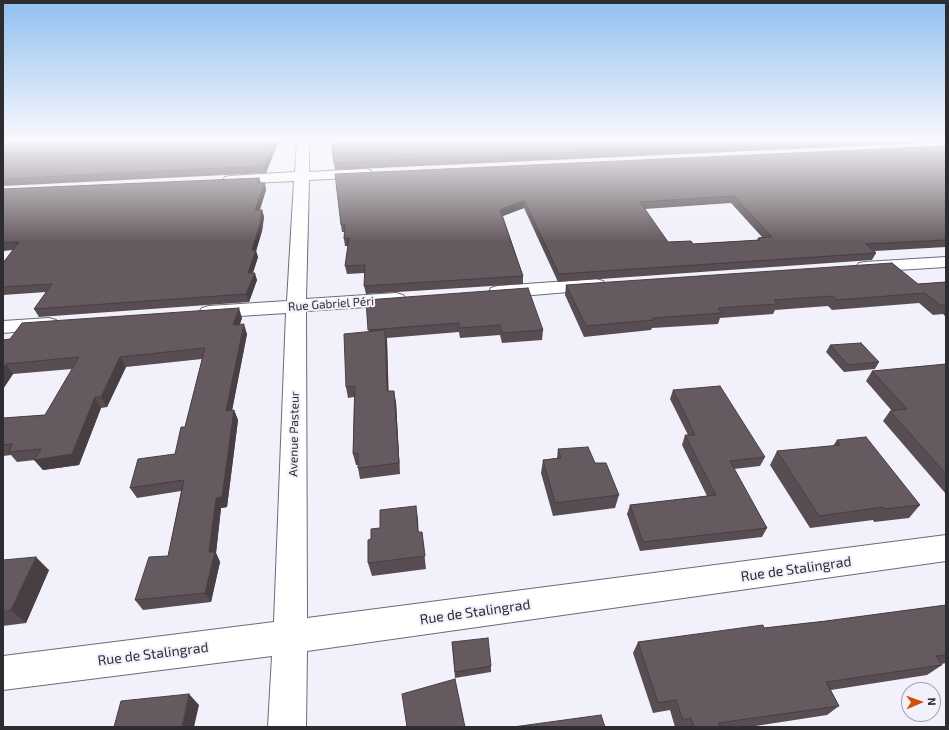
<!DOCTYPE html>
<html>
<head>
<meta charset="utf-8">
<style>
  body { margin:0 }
  #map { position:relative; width:949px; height:730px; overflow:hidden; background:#f1f0fb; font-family:"Exo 2",sans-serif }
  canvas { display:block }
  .frame { position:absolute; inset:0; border:4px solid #2d2d31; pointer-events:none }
  .north { position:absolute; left:901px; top:682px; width:40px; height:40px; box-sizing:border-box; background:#f1f0fb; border:1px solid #a3a2aa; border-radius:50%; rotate:88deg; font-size:11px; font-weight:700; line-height:16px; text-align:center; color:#2d2d31 }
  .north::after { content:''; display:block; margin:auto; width:14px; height:18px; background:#d34e0d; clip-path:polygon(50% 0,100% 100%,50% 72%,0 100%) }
</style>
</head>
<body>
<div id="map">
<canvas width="949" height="730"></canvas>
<div class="frame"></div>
<div class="north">N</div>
</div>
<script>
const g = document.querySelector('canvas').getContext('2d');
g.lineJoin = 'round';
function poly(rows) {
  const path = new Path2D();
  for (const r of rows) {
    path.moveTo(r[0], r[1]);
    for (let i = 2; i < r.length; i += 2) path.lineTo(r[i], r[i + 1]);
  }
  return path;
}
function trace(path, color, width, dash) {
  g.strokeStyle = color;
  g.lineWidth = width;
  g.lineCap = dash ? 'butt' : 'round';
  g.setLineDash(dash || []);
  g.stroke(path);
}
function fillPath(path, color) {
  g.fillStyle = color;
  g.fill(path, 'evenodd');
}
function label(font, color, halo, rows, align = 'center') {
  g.font = font + ' "Exo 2",sans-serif';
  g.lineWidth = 4;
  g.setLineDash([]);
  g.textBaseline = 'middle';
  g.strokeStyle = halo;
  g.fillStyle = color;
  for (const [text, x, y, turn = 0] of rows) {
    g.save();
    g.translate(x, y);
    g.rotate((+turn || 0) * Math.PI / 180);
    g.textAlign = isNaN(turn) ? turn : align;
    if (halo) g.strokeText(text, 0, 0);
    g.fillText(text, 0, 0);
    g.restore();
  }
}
const street = poly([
  [297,140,309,140,309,172,365,169,370,170,372,173,370,176,365,177,309,180,306,299,396,293,403,295,406,299,403,303,396,305,306,311,307,618,946,535,946,561,307,651,306,727,268,727,272,656,3,690,3,656,274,622,286,313,209,318,202,316,199,312,202,308,209,306,287,301,294,181,230,184,225,183,223,180,225,177,230,176,295,172,297,140],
  [916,140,932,140,946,147,946,156,918,143,916,140],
  [946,257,946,267,865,272,859,271,856,267,859,263,865,262,946,257],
  [596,279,603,281,605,285,603,289,498,298,491,296,489,292,491,288,498,286,596,279],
  [49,318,56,320,59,324,56,328,3,333,3,321,49,318]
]);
trace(street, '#6c6c75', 2);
fillPath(street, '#fff');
fillPath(poly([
  [3,140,279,140,266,173,3,186],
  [333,140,946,140,946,142,335,170,334,163],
  [946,146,946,247,875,251,876,253,872,260,558,282,524,208,503,216,523,276,523,284,366,294,364,286,365,273,347,274,345,266,348,246,345,246,344,239,344,232,342,232,341,225],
  [731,203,762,237,758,238,757,240,693,244,668,242,645,209],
  [259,178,261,183,266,190,260,210,262,210,264,217,262,231,256,251,258,257,253,273,257,280,249,302,39,317,34,309,46,292,3,295,3,263,13,250,3,251,3,189],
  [946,282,946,317,943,314,933,315,919,303,832,310,828,306,775,310,773,314,720,318,718,324,652,328,651,330,584,337,565,295,566,285,918,284],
  [366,300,543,330,542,340,502,343,500,335,460,338,459,332,387,338,388,391,396,402,400,474,360,479,358,468,358,465,356,465,353,454,354,397,348,398,346,387,369,332],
  [242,318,240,324,247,334,232,410,234,410,238,420,227,507,221,508,216,553,220,562,211,602,143,610,135,600,168,556,181,491,137,498,130,488,175,454,185,427,202,359,126,367,107,407,101,408,79,465,43,470,35,460,17,462,11,455,3,456,3,418,45,415,72,369,13,374,3,389,3,340],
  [830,345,879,362,875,369,844,372,826,352],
  [946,364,946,494,883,421,890,411,892,411,866,381,872,371],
  [673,390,765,457,760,466,734,469,767,528,762,537,640,551,627,514,630,505,707,496,682,445,685,435,688,435,670,399],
  [837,440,920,505,909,518,874,522,873,520,810,528,770,465,777,451,833,446],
  [558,449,595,463,619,495,615,508,553,516,541,473,543,460,557,458],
  [418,519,418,532,422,532,426,569,372,576,368,563,371,539,380,528],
  [3,560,49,570,26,623,3,626],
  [946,605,946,663,941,664,942,665,927,675,831,690,839,706,827,715,749,727,675,727,670,710,653,713,633,653,638,642,826,621],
  [452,642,491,666,491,672,455,678]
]), '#574d52');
fillPath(poly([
  [275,140,279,140,266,173,264,166],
  [259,178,261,185,257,183],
  [265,183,266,190,257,217,255,210],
  [524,200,524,208,500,217,500,210],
  [262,210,264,217,262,231,256,251,258,257,250,281,248,273,252,250],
  [255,273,257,280,249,302,246,294],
  [239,308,242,318,236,335,233,325],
  [244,324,247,334,230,421,226,411],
  [385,330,387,340,389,402,387,391],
  [120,357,126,367,107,407,101,397],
  [6,364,13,374,3,389,3,368],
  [394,391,396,402,400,474,399,463],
  [95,397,101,408,79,465,43,470,34,460],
  [234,410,238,420,227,507,221,508,216,553,220,562,211,602,205,593,209,552,216,498],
  [416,506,418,519,419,545],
  [36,557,49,570,26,623,11,610],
  [189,694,199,705,194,727,182,727]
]), '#473f42');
const building = poly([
  [3,140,275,140,264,166,3,179,3,140],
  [333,140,838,140,334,163,332,149,333,140],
  [946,146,946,240,866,244,876,253,559,274,524,200,500,210,523,276,364,286,365,265,345,266,349,238,344,239,345,224,341,225,335,174,946,146],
  [734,196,772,237,758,238,760,240,693,244,691,241,668,242,640,202,734,196],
  [259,178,257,183,265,183,255,210,262,210,260,224,252,250,256,250,248,273,255,273,246,294,34,309,52,284,3,287,3,263,19,242,3,243,3,189,259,178],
  [892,263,918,284,946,282,946,305,940,305,925,293,837,300,833,296,774,300,777,304,718,308,722,313,653,318,654,320,586,326,566,285,892,263],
  [528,288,543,330,502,333,500,325,459,328,459,323,368,330,366,300,528,288],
  [239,308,233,325,244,324,226,411,234,410,222,497,216,498,209,552,215,552,205,593,135,600,149,557,168,556,184,480,130,488,138,459,175,454,181,427,185,427,205,348,120,357,101,397,95,397,72,454,34,460,41,449,8,452,13,444,3,445,3,418,45,415,79,357,6,364,3,368,3,340,10,339,22,323,239,308],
  [385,330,387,391,394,391,399,463,358,468,358,453,353,454,355,386,346,387,344,334,385,330],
  [861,343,879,362,848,365,830,345,861,343],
  [946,364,946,474,890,411,907,409,872,371,946,364],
  [720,386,765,457,730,461,767,528,643,542,630,505,716,495,685,435,695,435,673,390,720,386],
  [866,437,920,505,885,509,883,507,819,516,777,451,840,445,837,440,866,437],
  [588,447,595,463,606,463,619,495,555,503,543,460,561,458,558,449,588,447],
  [416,506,418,532,422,532,425,556,368,563,368,540,371,539,371,529,380,528,380,510,416,506],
  [36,557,11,610,3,612,3,560,36,557],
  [946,605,946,655,936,656,942,665,826,682,839,706,718,723,720,727,694,727,691,718,683,720,676,700,658,703,638,642,763,625,764,628,826,621,946,605],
  [488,638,491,666,455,672,452,642,488,638],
  [455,679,465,727,407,727,402,694,455,679],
  [189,694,182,727,114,727,121,701,189,694],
  [601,715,605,727,513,727,601,715]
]);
fillPath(building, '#655a5f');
trace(building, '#473f42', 1);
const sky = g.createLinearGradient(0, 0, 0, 242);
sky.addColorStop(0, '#90c0ef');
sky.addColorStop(0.58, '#f9f8fd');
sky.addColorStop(1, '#f9f8fd00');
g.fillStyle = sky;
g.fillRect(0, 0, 949, 242);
label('12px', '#2d2d31', '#f1f0fb', [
  ["Rue Gabriel Péri",331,304,-4],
  ["Avenue Pasteur",294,434,-89]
]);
label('14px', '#2d2d31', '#f1f0fb', [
  ["Rue de Stalingrad",796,569,-8],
  ["Rue de Stalingrad",475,612,-8],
  ["Rue de Stalingrad",153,654,-7]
]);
</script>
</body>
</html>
